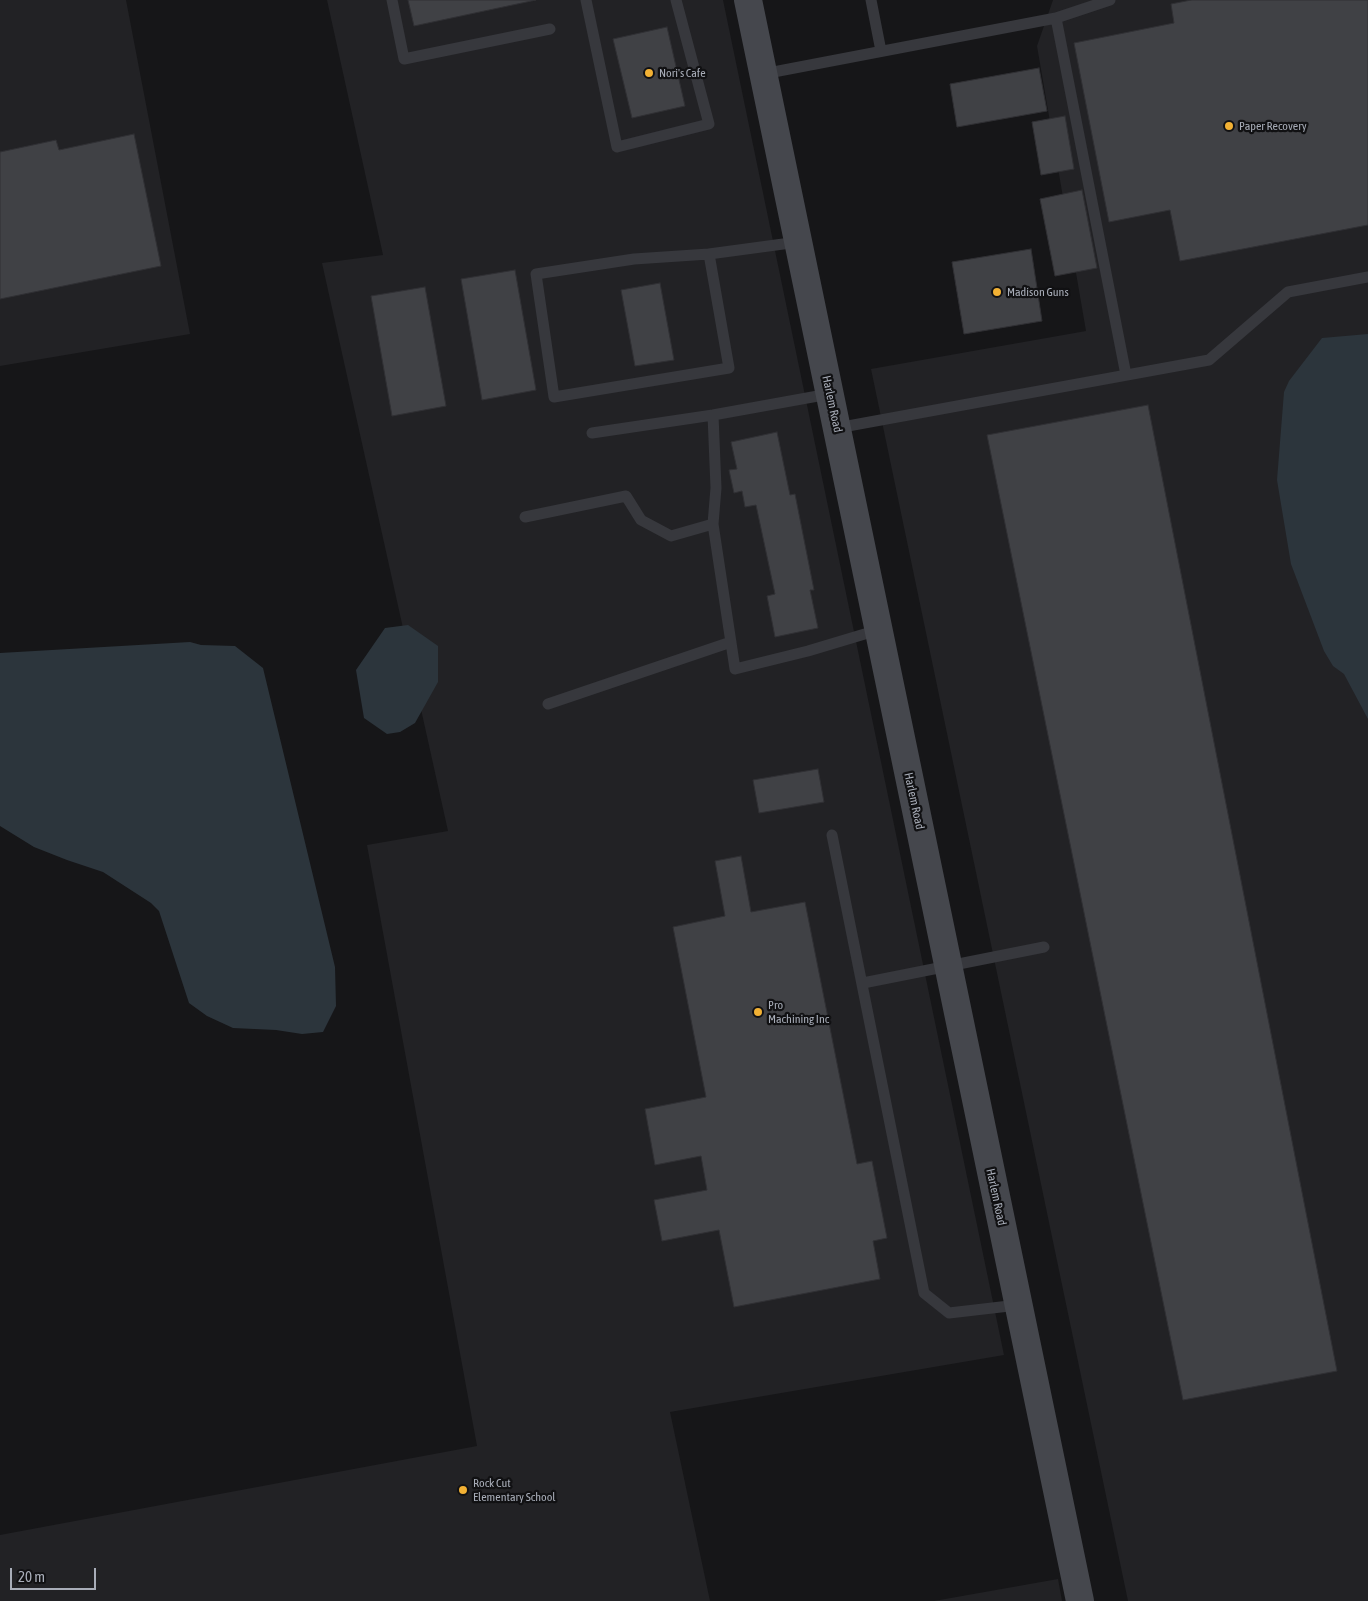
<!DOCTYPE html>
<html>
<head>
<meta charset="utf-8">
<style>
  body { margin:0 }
  #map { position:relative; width:1368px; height:1601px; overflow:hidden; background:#161618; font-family:"Asap Condensed",sans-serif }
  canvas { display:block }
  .scale { position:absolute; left:10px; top:1568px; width:86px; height:22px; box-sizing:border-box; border:2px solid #a8adb8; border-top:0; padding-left:6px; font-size:15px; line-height:18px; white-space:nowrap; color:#a8adb8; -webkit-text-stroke:4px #111113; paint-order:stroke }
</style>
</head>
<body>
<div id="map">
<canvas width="1368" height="1601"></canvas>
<div class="scale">20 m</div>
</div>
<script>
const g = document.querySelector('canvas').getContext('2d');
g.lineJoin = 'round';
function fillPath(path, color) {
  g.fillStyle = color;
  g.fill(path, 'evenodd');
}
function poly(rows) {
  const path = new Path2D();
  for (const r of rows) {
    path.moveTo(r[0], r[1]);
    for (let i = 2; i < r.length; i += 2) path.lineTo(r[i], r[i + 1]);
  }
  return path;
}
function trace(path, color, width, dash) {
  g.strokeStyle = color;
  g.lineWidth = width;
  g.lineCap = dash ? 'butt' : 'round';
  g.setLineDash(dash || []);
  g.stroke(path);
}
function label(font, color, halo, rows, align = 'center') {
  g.font = font + ' "Asap Condensed",sans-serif';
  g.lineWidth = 4.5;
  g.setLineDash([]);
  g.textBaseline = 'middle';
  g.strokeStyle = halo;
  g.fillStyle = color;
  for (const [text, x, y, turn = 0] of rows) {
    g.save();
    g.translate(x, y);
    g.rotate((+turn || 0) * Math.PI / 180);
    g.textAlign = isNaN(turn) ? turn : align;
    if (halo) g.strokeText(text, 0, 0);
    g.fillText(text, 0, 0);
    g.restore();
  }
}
fillPath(poly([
  [0,0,126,0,190,334,0,366],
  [327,0,723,0,1004,1355,670,1412,710,1601,0,1601,0,1535,477,1446,367,845,448,831,322,263,383,255],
  [1053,0,1368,0,1368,1601,1128,1601,871,369,1086,331,1037,46],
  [1058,1579,1062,1601,934,1601]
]), '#222225');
fillPath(poly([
  [1368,334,1368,719,1344,674,1333,666,1324,651,1291,564,1277,480,1284,392,1289,381,1322,338],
  [408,625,438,646,438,682,415,723,400,732,387,734,364,718,356,670,385,628],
  [190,642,201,645,235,646,263,668,335,967,336,1006,323,1032,302,1034,276,1030,233,1028,207,1016,189,1003,159,911,151,903,103,872,67,860,34,847,0,826,0,653]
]), '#2c353c');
const building = poly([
  [408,0,536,0,414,26,408,0],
  [1191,0,1368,0,1368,225,1180,261,1170,210,1109,222,1074,43,1174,23,1171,4,1191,0],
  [667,27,685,106,632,118,613,39,667,27],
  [1039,68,1047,111,957,127,950,84,1039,68],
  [1065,116,1074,169,1041,175,1032,122,1065,116],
  [134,134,161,266,0,299,0,152,56,140,59,150,134,134],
  [1082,190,1097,268,1055,276,1040,199,1082,190],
  [1031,249,1042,321,964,334,952,262,1031,249],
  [515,270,536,390,482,400,461,279,515,270],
  [660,283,674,360,635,366,621,290,660,283],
  [425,287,446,406,392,416,371,296,425,287],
  [1148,405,1337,1371,1183,1400,987,435,1148,405],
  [777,432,790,495,795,494,814,590,810,590,818,628,775,637,767,596,775,594,756,505,745,507,742,491,734,493,729,470,737,469,731,442,777,432],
  [818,769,824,802,759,813,753,780,818,769],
  [741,856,751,912,805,902,857,1164,872,1161,887,1238,873,1241,880,1279,734,1307,719,1230,662,1241,654,1200,707,1190,701,1156,655,1165,645,1109,706,1097,673,927,725,916,715,861,741,856]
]);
fillPath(building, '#404145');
trace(building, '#303034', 1);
trace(poly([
  [392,0,404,59,550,29],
  [586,0,617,147,709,124,676,0],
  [871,0,881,51],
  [1056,18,1126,375],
  [763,74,1056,18,1110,0],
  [709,254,634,259,536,274,554,397,729,368,709,254,798,242],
  [713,415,716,488,713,524,735,669,808,651,878,630],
  [837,428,1209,360,1288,292,1368,277],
  [592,433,713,415,829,394],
  [525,517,626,496,641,520,671,536,713,524],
  [548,704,731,642],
  [832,835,924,1293,949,1313,1018,1305],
  [863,983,1044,947]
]), '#37383d', 11);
trace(poly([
  [748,0,1080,1601]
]), '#45474d', 28);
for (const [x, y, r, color] of [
  [649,73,5,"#f2b134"],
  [1229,126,5,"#f2b134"],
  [997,292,5,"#f2b134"],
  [758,1012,5,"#f2b134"],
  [463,1490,5,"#f2b134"]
]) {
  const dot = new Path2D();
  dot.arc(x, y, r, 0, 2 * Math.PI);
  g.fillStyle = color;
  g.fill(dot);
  trace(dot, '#111113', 2);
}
label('12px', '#a8adb8', '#111113', [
  ["Nori's Cafe",659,73],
  ["Paper Recovery",1239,126],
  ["Madison Guns",1007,292],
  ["Pro",768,1005],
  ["Machining Inc",768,1019],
  ["Rock Cut",473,1483],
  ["Elementary School",473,1497]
], 'left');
label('12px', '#a8adb8', '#111113', [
  ["Harlem Road",832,404,78],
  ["Harlem Road",914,801,78],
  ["Harlem Road",996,1197,78]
]);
</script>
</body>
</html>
